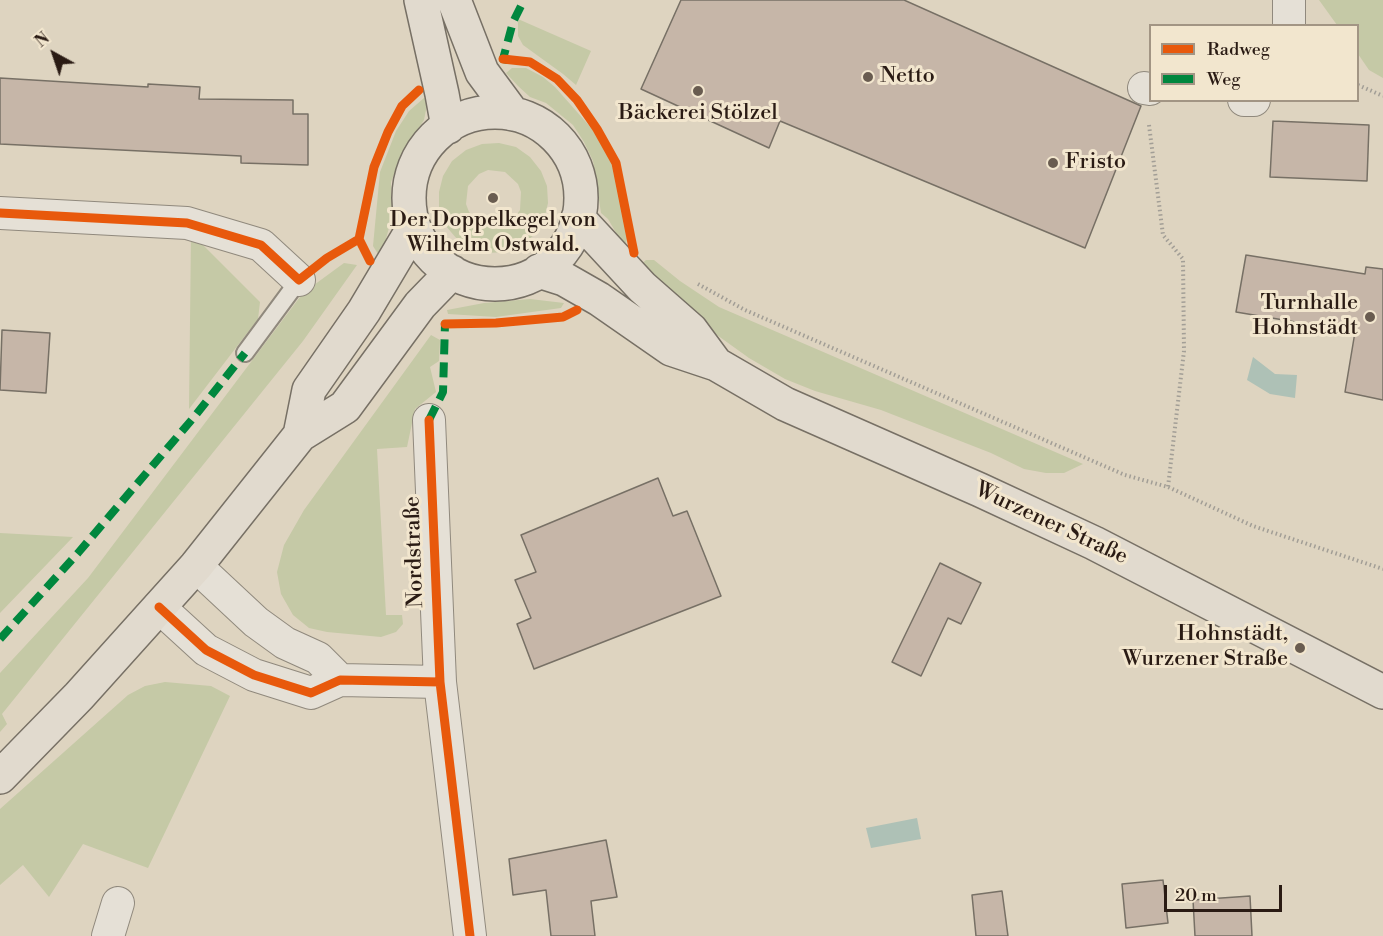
<!DOCTYPE html>
<html>
<head>
<meta charset="utf-8">
<style>
  body { margin:0 }
  #map { position:relative; width:1383px; height:936px; overflow:hidden; background:#ded4c0; font-family:"Libre Bodoni",serif }
  canvas { display:block }
  .legend { position:absolute; left:1149px; top:24px; width:210px; height:78px; box-sizing:border-box; background:#f2e6ce; border:2px solid #a29584; margin:0; padding:8px 10px; list-style:none; font-size:18px; color:#2a1b14 }
  .legend li { display:flex; align-items:center; gap:12px; height:30px }
  .legend b { width:30px; border:2px solid #a29584 }
  .north { position:absolute; left:24px; top:24px; width:60px; height:60px; -webkit-text-stroke:4px #f2e6ce; paint-order:stroke; rotate:320deg; font-size:16px; font-weight:700; line-height:24px; text-align:center; color:#2a1b14 }
  .north::after { content:''; display:block; margin:auto; width:21px; height:27px; background:#2a1b14; clip-path:polygon(50% 0,100% 100%,50% 72%,0 100%) }
  .scale { position:absolute; left:1164px; top:885px; width:118px; height:27px; box-sizing:border-box; border:3px solid #2a1b14; border-top:0; padding-left:8px; font-size:18px; line-height:21px; white-space:nowrap; color:#2a1b14; -webkit-text-stroke:4px #f2e6ce; paint-order:stroke }
</style>
</head>
<body>
<div id="map">
<canvas width="1383" height="936"></canvas>
<ul class="legend">
<li><b style="height:8px;background:#e8590c"></b>Radweg</li>
<li><b style="height:8px;background:#00873e"></b>Weg</li>
</ul>
<div class="north">N</div>
<div class="scale">20 m</div>
</div>
<script>
const g = document.querySelector('canvas').getContext('2d');
g.lineJoin = 'round';
function fillPath(path, color) {
  g.fillStyle = color;
  g.fill(path, 'evenodd');
}
function poly(rows) {
  const path = new Path2D();
  for (const r of rows) {
    if (r.length === 3) {
      path.moveTo(r[0] + r[2], r[1]);
      path.arc(r[0], r[1], r[2], 0, 2 * Math.PI);
      continue;
    }
    path.moveTo(r[0], r[1]);
    for (let i = 2; i < r.length; i += 2) path.lineTo(r[i], r[i + 1]);
  }
  return path;
}
function trace(path, color, width, dash) {
  g.strokeStyle = color;
  g.lineWidth = width;
  g.lineCap = dash ? 'butt' : 'round';
  g.setLineDash(dash || []);
  g.stroke(path);
}
function label(font, color, halo, rows, align = 'center') {
  g.font = font + ' "Libre Bodoni",serif';
  g.lineWidth = 6;
  g.setLineDash([]);
  g.textBaseline = 'middle';
  g.strokeStyle = halo;
  g.fillStyle = color;
  for (const [text, x, y, turn = 0] of rows) {
    g.save();
    g.translate(x, y);
    g.rotate((+turn || 0) * Math.PI / 180);
    g.textAlign = isNaN(turn) ? turn : align;
    if (halo) g.strokeText(text, 0, 0);
    g.fillText(text, 0, 0);
    g.restore();
  }
}
fillPath(poly([
  [1319,0,1383,0,1383,78,1369,70,1358,54,1358,26,1337,25],
  [518,19,591,51,576,85,563,74,523,45,518,36],
  [512,68,526,68,543,77,555,87,593,130,612,164,628,234,625,248,608,219,601,213,593,161,584,142,573,125,546,103,530,97,518,86,506,73],
  [424,98,428,100,424,120,402,154,391,182,392,217,384,246,378,254,373,246,380,172,396,131,409,111],
  [499,143,516,147,530,157,541,171,547,186,548,203,544,220,534,235,521,246,505,252,487,253,471,249,457,239,445,225,439,210,439,192,443,176,452,161,466,150,482,144],
  [488,170,505,172,518,184,521,192,520,210,515,217,500,226,490,226,482,224,469,212,466,204,468,186,479,174],
  [191,233,260,302,258,319,189,409],
  [646,260,654,260,680,281,719,307,1083,464,1064,473,1046,473,1024,469,991,453,881,410,815,391,785,379,749,358,710,330,639,266],
  [344,263,357,265,303,341,2,714,7,724,0,732,0,673,88,578,303,293],
  [530,299,564,303,561,308,496,317,448,314,447,310,484,303],
  [431,335,440,340,439,361,430,367,436,392,415,409,407,447,377,449,386,615,402,615,403,624,396,632,381,637,327,632,309,628,293,615,281,594,277,572,284,545,304,510],
  [0,533,73,537,0,613],
  [165,682,211,686,230,696,148,868,83,844,49,897,23,865,0,885,0,809,128,695,145,686]
]), '#c5c9a6');
fillPath(poly([
  [1253,357,1275,374,1297,375,1295,398,1270,394,1247,380],
  [917,818,921,839,871,848,866,828]
]), '#aec1b6');
const building = poly([
  [681,0,904,0,1141,106,1085,248,780,121,769,148,641,89,681,0],
  [0,78,148,87,148,84,200,87,199,99,293,100,293,114,308,114,308,165,241,163,241,156,0,144,0,78],
  [1273,121,1369,125,1367,181,1270,177,1273,121],
  [1246,255,1365,274,1366,267,1383,269,1383,400,1345,392,1355,332,1236,312,1246,255],
  [2,330,50,333,46,393,0,390,2,330],
  [658,478,673,516,687,511,721,596,534,669,517,624,531,618,515,580,536,572,521,535,658,478],
  [940,563,981,583,961,624,948,618,921,676,892,662,940,563],
  [606,840,617,897,591,901,595,936,551,936,546,890,513,895,509,859,606,840],
  [1163,880,1168,923,1126,928,1122,884,1163,880],
  [1002,891,1008,936,976,936,972,895,1002,891],
  [1250,896,1252,936,1195,936,1193,900,1250,896]
]);
fillPath(building, '#c6b6a8');
trace(building, '#777065', 1.5);
const lane = poly([
  [245,353,299,280]
]);
const street = poly([
  [1289,26,1289,0],
  [1144,88,1150,89],
  [1244,100,1254,100],
  [0,213,187,223,261,245,299,280],
  [429,420,440,682,470,936],
  [196,566,256,622,285,643,318,658,340,680],
  [159,607,206,650,254,675,311,693,340,680,440,682],
  [108,936,118,903]
]);
const primary = poly([
  [421,0,442,94,448,127],
  [454,0,482,72,513,114],
  [495,198,86],
  [578,218,642,287,691,330,716,364],
  [539,271,564,279,599,299,671,349,716,364,785,404,980,490,1094,543,1383,692],
  [300,435,309,390,364,311,414,227],
  [0,777,79,696,196,566,300,435,345,407,420,305,452,272]
]);
trace(lane, '#90897d', 20);
trace(street, '#90897d', 34);
trace(primary, '#777065', 36);
trace(poly([
  [1358,85,1383,96],
  [1149,125,1163,235,1183,259,1184,351,1168,487],
  [698,284,745,310,1125,475,1168,487,1253,526,1383,569]
]), '#a29e96', 4, [1.5, 3]);
trace(lane, '#e5e0d6', 16);
trace(street, '#e5e0d6', 32);
trace(primary, '#e1dace', 33);
trace(poly([
  [508,60,503,59,513,22,524,0],
  [429,420,443,392,445,324,450,324],
  [0,639,78,553,195,416,245,353]
]), '#00873e', 8, [15, 8]);
trace(poly([
  [503,59,530,62,557,79,577,100,597,129,616,163,634,253],
  [0,213,187,223,261,245,299,280,327,258,359,239],
  [370,261,359,239,374,167,388,132,402,106,419,90],
  [445,324,496,323,563,317,577,310],
  [429,420,440,682,470,936],
  [159,607,206,650,254,675,311,693,340,680,440,682]
]), '#e8590c', 9);
for (const [x, y, r, color] of [
  [868,77,6,"#695c50"],
  [698,91,6,"#695c50"],
  [1053,163,6,"#695c50"],
  [493,198,6,"#695c50"],
  [1370,317,6,"#695c50"],
  [1300,648,6,"#695c50"]
]) {
  const dot = new Path2D();
  dot.arc(x, y, r, 0, 2 * Math.PI);
  g.fillStyle = color;
  g.fill(dot);
  trace(dot, '#f2e6ce', 2);
}
label('22px', '#2a1b14', '#f2e6ce', [
  ["Netto",880,77],
  ["Bäckerei Stölzel",698,114,"center"],
  ["Fristo",1065,163],
  ["Der Doppelkegel von",493,221,"center"],
  ["Wilhelm Ostwald.",493,246,"center"],
  ["Turnhalle",1358,304,"right"],
  ["Hohnstädt",1358,329,"right"],
  ["Hohnstädt,",1288,635,"right"],
  ["Wurzener Straße",1288,660,"right"]
], 'left');
label('22px', '#2a1b14', '#f2e6ce', [
  ["Wurzener Straße",1051,524,25],
  ["Nordstraße",415,552,-92]
]);
</script>
</body>
</html>
